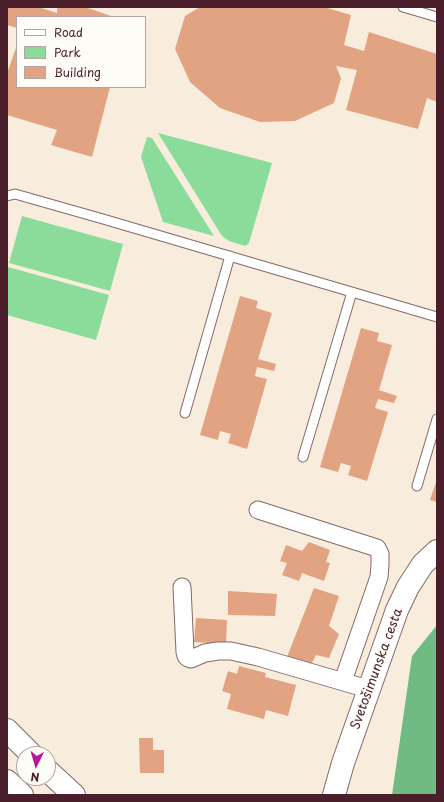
<!DOCTYPE html>
<html>
<head>
<meta charset="utf-8">
<style>
  body { margin:0 }
  #map { position:relative; width:444px; height:802px; overflow:hidden; background:#f8eddc; font-family:"Playpen Sans",sans-serif }
  canvas { display:block }
  .frame { position:absolute; inset:0; border:8px solid #4a1f2b; pointer-events:none }
  .legend { position:absolute; left:16px; top:16px; width:130px; height:72px; box-sizing:border-box; background:#fdfcf7; border:1px solid #b5a4a5; margin:0; padding:5px 7px; list-style:none; font-size:12px; color:#4a1f2b }
  .legend li { display:flex; align-items:center; gap:8px; height:20px }
  .legend b { width:20px; border:1px solid #b5a4a5 }
  .north { position:absolute; left:16px; top:746px; width:40px; height:40px; box-sizing:border-box; background:#fdfcf7; border:1px solid #b5a4a5; border-radius:50%; rotate:185deg; font-size:11px; font-weight:700; line-height:16px; text-align:center; color:#4a1f2b }
  .north::after { content:''; display:block; margin:auto; width:14px; height:18px; background:#b5179e; clip-path:polygon(50% 0,100% 100%,50% 72%,0 100%) }
</style>
</head>
<body>
<div id="map">
<canvas width="444" height="802"></canvas>
<div class="frame"></div>
<ul class="legend">
<li><b style="height:5px;background:#fff"></b>Road</li>
<li><b style="height:11px;background:#8bdb9b"></b>Park</li>
<li><b style="height:11px;background:#e1a381"></b>Building</li>
</ul>
<div class="north">N</div>
</div>
<script>
const g = document.querySelector('canvas').getContext('2d');
g.lineJoin = 'round';
function fillPath(path, color) {
  g.fillStyle = color;
  g.fill(path, 'evenodd');
}
function poly(rows) {
  const path = new Path2D();
  for (const r of rows) {
    path.moveTo(r[0], r[1]);
    for (let i = 2; i < r.length; i += 2) path.lineTo(r[i], r[i + 1]);
  }
  return path;
}
function trace(path, color, width, dash) {
  g.strokeStyle = color;
  g.lineWidth = width;
  g.lineCap = dash ? 'butt' : 'round';
  g.setLineDash(dash || []);
  g.stroke(path);
}
function label(font, color, halo, rows, align = 'center') {
  g.font = font + ' "Playpen Sans",sans-serif';
  g.lineWidth = 3;
  g.setLineDash([]);
  g.textBaseline = 'middle';
  g.strokeStyle = halo;
  g.fillStyle = color;
  for (const [text, x, y, turn = 0] of rows) {
    g.save();
    g.translate(x, y);
    g.rotate((+turn || 0) * Math.PI / 180);
    g.textAlign = isNaN(turn) ? turn : align;
    if (halo) g.strokeText(text, 0, 0);
    g.fillText(text, 0, 0);
    g.restore();
  }
}
fillPath(poly([
  [158,133,272,163,249,243,247,245,245,246,229,241,222,236],
  [147,137,152,138,214,236,163,222,141,157],
  [22,216,123,244,110,291,9,263],
  [8,267,109,295,96,340,7,315]
]), '#8bdb9b');
fillPath(poly([
  [437,625,437,795,392,795,412,656]
]), '#70bb83');
fillPath(poly([
  [7,7,38,7,57,13,57,7,85,7,114,17,17,17,17,28,7,25],
  [200,7,324,7,351,15,344,45,364,51,369,32,437,54,437,102,427,98,418,129,346,110,357,70,336,66,341,78,334,103,295,121,260,122,220,108,190,82,175,49,185,16],
  [17,45,17,87,110,87,92,157,51,145,57,130,7,115,7,73],
  [240,296,258,301,256,308,272,313,258,359,276,364,274,371,257,367,255,376,267,379,247,449,228,443,231,434,220,431,218,440,200,435],
  [361,328,379,333,377,341,392,345,379,390,397,396,394,403,378,399,375,408,388,412,367,481,348,475,351,466,341,463,338,472,320,467],
  [437,479,437,502,430,500],
  [309,542,330,550,326,562,330,563,324,581,302,573,299,581,282,575,287,563,280,561,286,545,302,551],
  [314,588,339,596,329,626,339,634,329,658,316,655,311,665,287,657],
  [228,591,277,594,275,616,228,615],
  [196,618,227,620,226,644,194,642],
  [239,666,266,673,265,677,296,685,288,716,266,710,264,719,227,709,231,694,222,691,228,671,237,674],
  [139,738,153,738,153,750,164,750,164,773,140,773]
]), '#e1a381');
const lane = poly([
  [403,7,437,17],
  [7,196,15,194,103,219,437,317],
  [185,413,230,256],
  [303,457,352,292],
  [417,486,437,419]
]);
const street = poly([
  [258,510,377,548,380,554,380,565,379,577,343,681],
  [182,587,185,652,186,656,188,658,191,659,205,653,218,651,231,651,258,657,361,687,369,688]
]);
const secondary = poly([
  [7,730,31,754],
  [48,771,74,795],
  [7,781,22,795],
  [334,795,343,763,397,610,408,587,423,564,437,551]
]);
trace(lane, '#876769', 11);
trace(street, '#876769', 19);
trace(secondary, '#876769', 24);
trace(lane, '#fff', 9);
trace(street, '#fff', 17);
trace(secondary, '#fff', 22);
label('13px', '#4a1f2b', '#fdfcf7', [
  ["Svetošimunska cesta",377,669,-70]
]);
</script>
</body>
</html>
